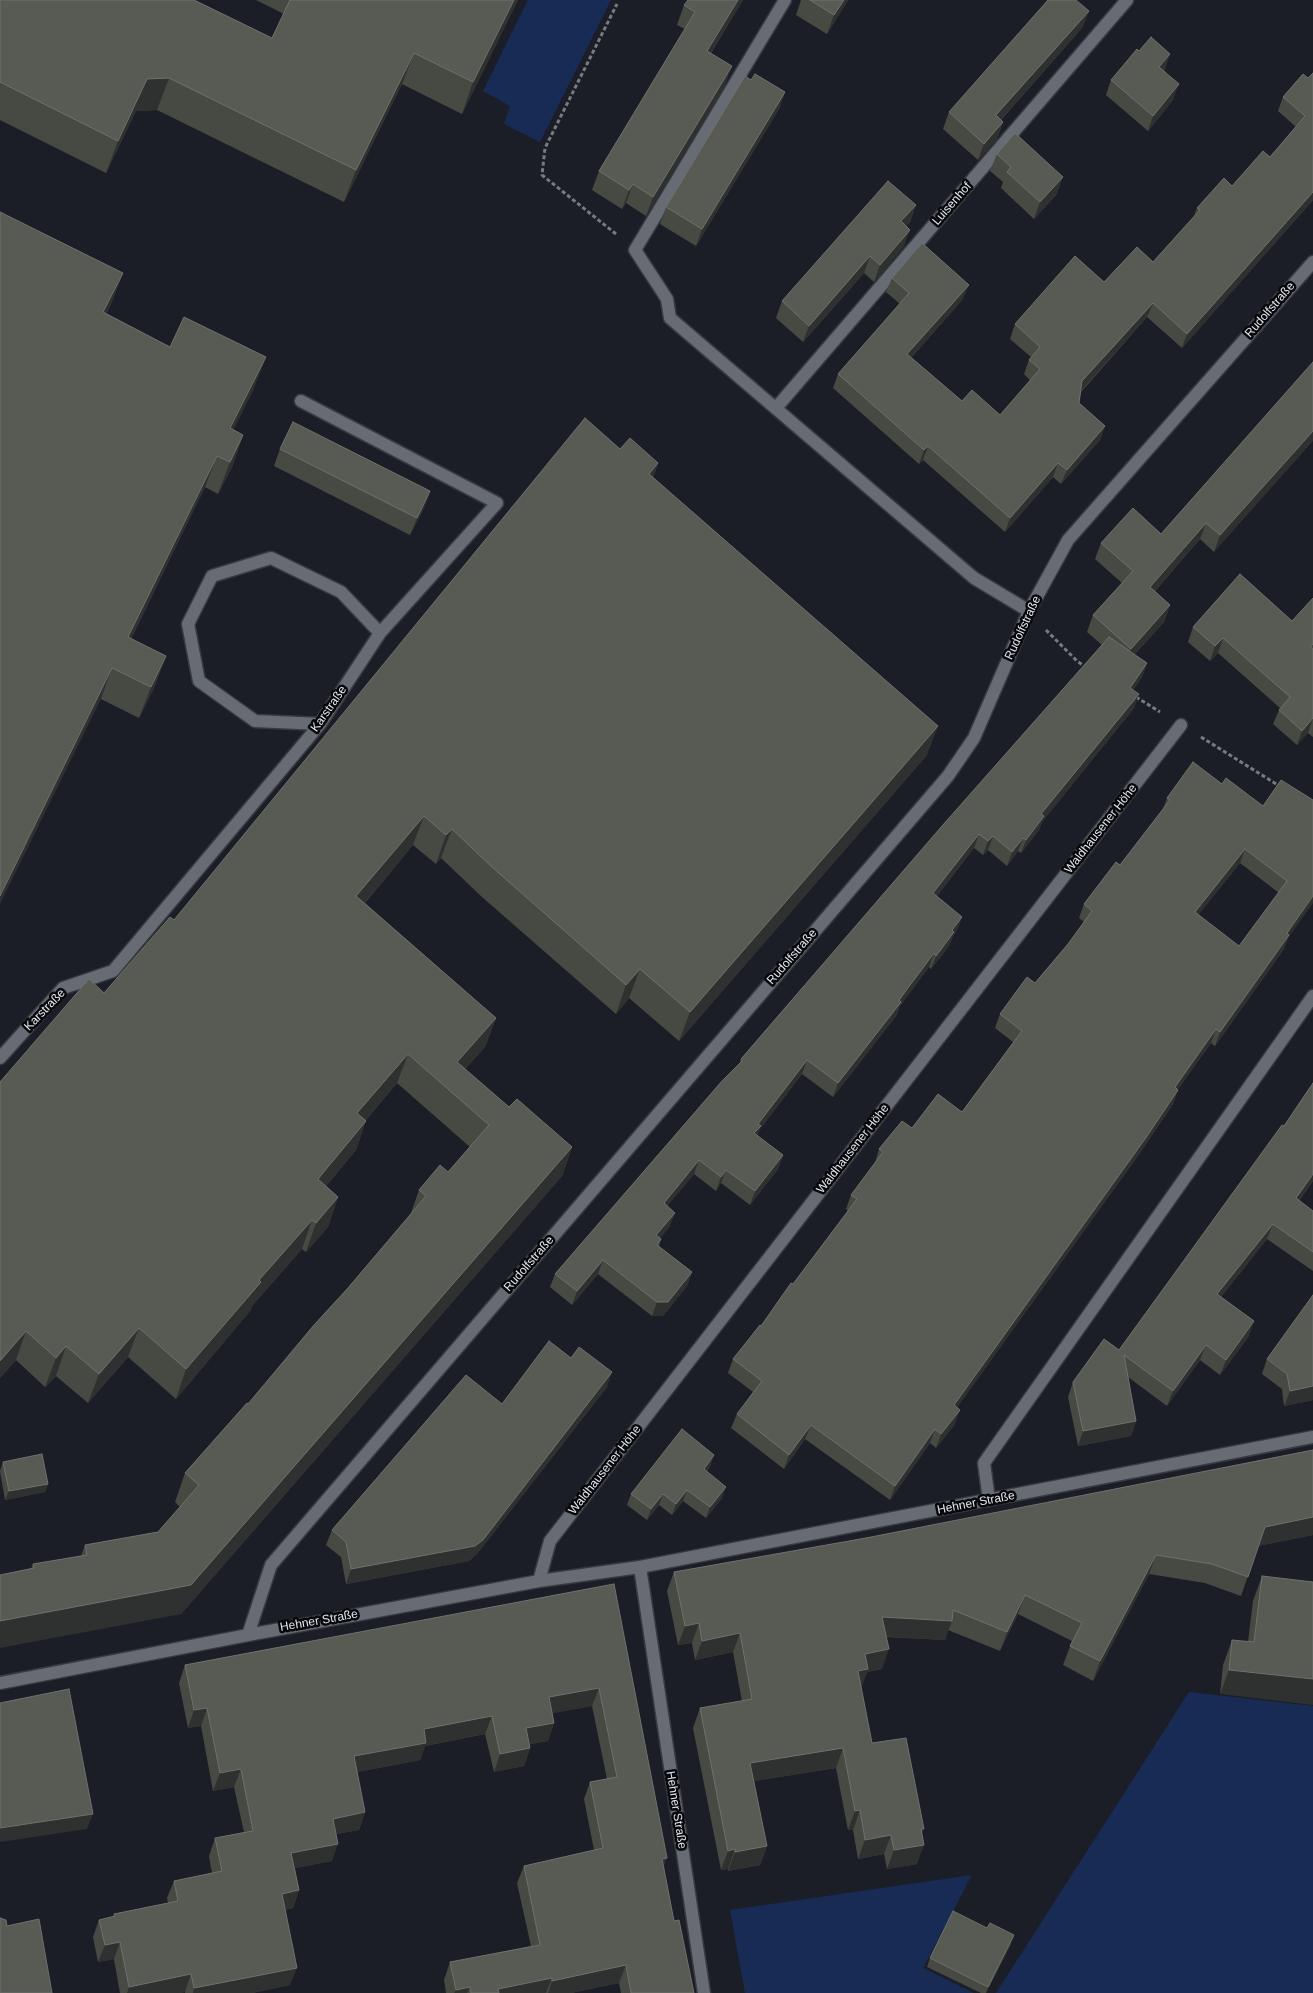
<!DOCTYPE html>
<html>
<head>
<meta charset="utf-8">
<style>
  body { margin:0 }
  canvas { display:block; background:#1b1e26 }
</style>
</head>
<body>
<canvas width="1313" height="1993"></canvas>
<script>
const g = document.querySelector('canvas').getContext('2d');
g.lineJoin = 'round';
function fillPath(path, color) {
  g.fillStyle = color;
  g.fill(path, 'evenodd');
}
function poly(rows) {
  const path = new Path2D();
  for (const r of rows) {
    path.moveTo(r[0], r[1]);
    for (let i = 2; i < r.length; i += 2) path.lineTo(r[i], r[i + 1]);
  }
  return path;
}
function trace(path, color, width, dash) {
  g.strokeStyle = color;
  g.lineWidth = width;
  g.lineCap = dash ? 'butt' : 'round';
  g.setLineDash(dash || []);
  g.stroke(path);
}
function label(font, color, halo, rows, align = 'center') {
  g.font = font + ' Arial,sans-serif';
  g.lineWidth = 5;
  g.setLineDash([]);
  g.textBaseline = 'middle';
  g.strokeStyle = halo;
  g.fillStyle = color;
  for (const [text, x, y, turn = 0] of rows) {
    g.save();
    g.translate(x, y);
    g.rotate((+turn || 0) * Math.PI / 180);
    g.textAlign = isNaN(turn) ? turn : align;
    if (halo) g.strokeText(text, 0, 0);
    g.fillText(text, 0, 0);
    g.restore();
  }
}
fillPath(poly([
  [528,0,611,0,540,142,504,124,510,106,483,91],
  [1189,1692,1313,1706,1313,1993,996,1993],
  [972,1875,923,1968,974,1993,745,1993,730,1910]
]), '#172b55');
const service = poly([
  [320,724,255,721,199,681,188,624,212,576,271,558,341,592,380,633],
  [0,1058,63,988,113,971,320,724,380,633,497,503,301,401]
]);
const minor = poly([
  [785,0,635,250,667,299,670,318,974,578,1029,611],
  [776,408,1127,0],
  [989,1500,984,1463,1313,996],
  [640,1567,704,1993],
  [539,1581,550,1541,1181,725],
  [248,1635,271,1565,948,776,974,738,1029,611,1068,540,1313,262],
  [0,1683,248,1635,539,1581,640,1567,1313,1437]
]);
trace(service, '#373a40', 15);
trace(minor, '#373a40', 15);
trace(poly([
  [616,234,542,175,545,148,617,4],
  [1046,630,1077,661,1087,668],
  [1136,697,1160,712],
  [1201,737,1281,787]
]), '#777a81', 3, [4, 2.5]);
trace(service, '#676b74', 12);
trace(minor, '#676b74', 12);
fillPath(poly([
  [0,0,272,38,284,14,256,0,518,0,462,114,402,84,344,202,157,110,136,111,106,173,0,120],
  [743,0,711,53,725,85,646,216,626,203,622,209,592,190,599,171,685,29,677,25,684,5],
  [801,0,848,0,827,34,796,15],
  [1089,11,1082,28,1001,120,1003,122,997,139,978,160,943,129,949,112],
  [1165,70,1164,71,1173,100,1148,131,1106,95,1111,80],
  [1303,74,1313,200,1182,348,1147,317,1081,392,1079,403,1105,426,1100,440,1061,484,1053,477,1005,532,923,460,919,464,833,388,838,374,900,304,886,292,892,278,963,299,911,358,962,401,1000,415,1030,380,1024,374,1029,360,1031,357,1010,339,1015,324,1104,282,1153,262,1194,216,1197,208,1232,186,1270,157,1296,127,1278,111,1283,97],
  [751,80,785,92,779,109,696,246,660,224,666,207],
  [997,154,1057,194,1034,219,1001,188,1003,182,990,171],
  [916,205,910,222,906,226,904,246,874,282,864,273,803,342,776,318,782,301],
  [0,212,123,273,111,304,106,314,170,347,254,388,233,430,243,435,232,467,218,494,205,487,131,639,166,656,154,688,139,718,101,699],
  [1313,362,1214,552,1200,539,1155,591,1170,605,1164,622,1134,655,1147,663,1142,677,1133,690,1134,708,1042,822,1039,830,1021,853,1018,851,1007,866,988,850,983,855,974,848,937,896,962,917,957,930,953,936,949,946,931,969,929,967,900,1006,896,1016,833,1097,802,1074,760,1129,757,1136,783,1155,778,1169,750,1205,721,1183,716,1191,694,1174,667,1206,670,1226,660,1238,661,1239,659,1246,692,1272,687,1286,663,1316,652,1316,598,1274,572,1305,550,1287,555,1274,740,1063,741,1059,1102,645,1087,632,1093,615,1122,583,1095,559,1101,543,1161,534],
  [280,449,430,491,424,508,410,535,274,466],
  [620,449,658,463,653,478,927,755,679,1041,629,998,616,1014,482,897,441,858,436,864,413,845,365,903,496,1018,485,1047,465,1069,509,1107,572,1147,562,1176,181,1614,31,1569,33,1564,81,1556,85,1545,158,1532,180,1507,175,1502,185,1473,248,1404,410,1216,419,1190,448,1172,470,1147,397,1083,366,1120,356,1150,326,1186,338,1197,328,1227,306,1252,302,1249,252,1306,250,1311,176,1399,128,1357,88,1403,56,1376,45,1387,16,1360,0,1378,0,1082,104,993,174,920],
  [1313,598,1313,737,1308,733,1297,745,1273,724,1279,710,1280,708,1218,653,1210,661,1188,642,1193,627,1292,621],
  [1222,784,1263,806,1313,800,1288,938,1284,949,1215,1046,1211,1043,1178,1089,1173,1104,1140,1153,957,1407,955,1424,936,1448,930,1443,890,1500,805,1439,784,1469,731,1428,737,1414,753,1392,728,1373,733,1359,761,1326,793,1284,848,1211,846,1209,851,1195,875,1163,879,1149,912,1128,962,1112,1013,1042,995,1028,1000,1014,1035,983,1068,944,1084,922,1079,918,1084,904,1120,865,1163,809,1167,798],
  [1240,863,1279,893,1239,946,1198,915],
  [1313,1083,1313,1181,1299,1201,1313,1211,1313,1271,1267,1239,1221,1297,1249,1336,1220,1375,1200,1360,1167,1406,1128,1377,1136,1421,1131,1436,1078,1446,1068,1397,1073,1382,1119,1350,1284,1126],
  [1313,1295,1313,1400,1284,1406,1282,1389,1262,1374,1267,1359],
  [607,1387,477,1554,469,1561,346,1584,341,1557,326,1545,332,1530,502,1404],
  [1313,1450,1313,1535,1258,1546,1241,1596,1205,1583,1149,1574,1093,1681,1063,1665,1072,1641,1018,1614,1000,1651,948,1630,945,1640,886,1637,882,1669,867,1672,861,1688,872,1743,922,1834,917,1864,887,1869,884,1854,858,1859,853,1830,848,1830,836,1768,754,1781,767,1846,760,1865,728,1871,728,1869,721,1870,693,1728,700,1708,742,1701,733,1652,695,1660,692,1643,678,1645,667,1591,674,1572,866,1538],
  [714,1455,710,1466,707,1471,722,1498,706,1518,683,1501,672,1515,659,1505,647,1520,627,1505,631,1494],
  [3,1462,48,1484,45,1492,5,1500,0,1471],
  [1262,1576,1313,1582,1220,1694,1223,1665,1232,1640,1248,1642,1253,1601],
  [614,1584,664,1867,674,1921,694,1993,621,1993,619,1983,571,1993,446,1993,444,1980,450,1962,531,1946,517,1883,524,1866,594,1850,584,1799,590,1782,607,1779,592,1706,552,1713,554,1723,548,1741,530,1744,530,1748,524,1766,494,1772,485,1734,425,1746,420,1760,357,1772,365,1812,359,1830,336,1834,332,1861,295,1868,299,1890,293,1908,285,1910,290,1985,252,1993,185,1993,185,1992,178,1993,120,1993,114,1959,98,1962,93,1937,99,1920,113,1917,114,1914,168,1903,167,1898,174,1881,212,1873,209,1856,215,1838,244,1832,234,1787,213,1791,201,1726,188,1728,179,1683,185,1665],
  [1011,1944,986,1993,981,1993,927,1967,930,1958]
]), '#474a42');
fillPath(poly([
  [514,0,518,0,462,114,473,82],
  [738,0,743,0,700,70,707,51],
  [844,0,848,0,827,34,834,15],
  [1089,11,1082,28,990,132,996,115],
  [414,53,402,84,344,202,356,170],
  [1170,54,1165,70,1153,83,1159,67],
  [732,66,725,85,646,216,653,197],
  [169,78,157,110,136,111,106,173,118,141,147,79],
  [1179,84,1173,100,1148,131,1153,116],
  [785,92,779,109,696,246,702,229],
  [1003,122,997,139,978,160,984,144],
  [1063,177,1057,194,1034,219,1040,202],
  [633,184,626,203,622,209,629,190],
  [1313,192,1313,200,1182,348,1187,334],
  [916,205,910,222,895,238,901,221],
  [910,230,904,246,874,282,880,265],
  [870,256,864,273,803,342,809,326],
  [123,273,111,304,91,344,103,312],
  [969,285,963,299,902,368,907,354],
  [1153,303,1147,317,1077,395,1082,381],
  [266,357,254,388,220,457,230,428],
  [1105,426,1100,440,1061,484,1067,470],
  [1313,431,1313,441,1214,552,1220,535],
  [243,435,232,467,218,494,230,462],
  [928,446,923,460,919,464,924,450],
  [217,456,205,487,116,669,128,637],
  [658,463,648,492,649,474],
  [1058,463,1053,477,1005,532,1010,518],
  [430,491,424,508,410,535,417,518],
  [1206,523,1200,539,1144,603,1150,587],
  [1170,605,1164,622,1125,665,1131,649],
  [1223,638,1218,653,1210,661,1215,646],
  [166,656,154,688,139,718,151,687],
  [1147,663,1142,677,1125,702,1130,688],
  [112,668,101,699,0,904,0,896],
  [1139,694,1134,708,1042,822,1039,830,1021,853,1026,840,1041,814],
  [1313,718,1308,733,1297,745,1302,731],
  [938,726,927,755,679,1041,690,1012],
  [424,816,413,845,346,925,356,896],
  [452,829,441,858,436,864,446,835],
  [979,834,974,848,928,907,933,893],
  [993,836,988,850,983,855,988,841],
  [1023,838,1018,851,1007,866,1012,852],
  [1245,849,1240,863,1189,926,1195,912],
  [1313,896,1313,903,1288,938,1284,949,1215,1046,1220,1032],
  [962,917,957,930,953,936,949,946,931,969,936,956,952,930],
  [934,953,929,967,900,1006,896,1016,833,1097,838,1083],
  [640,969,629,998,616,1014,626,985],
  [496,1018,485,1047,448,1089,457,1062],
  [1216,1029,1211,1043,1169,1101,1175,1087],
  [408,1054,397,1083,347,1142,357,1113],
  [807,1060,802,1074,760,1129,756,1139,749,1147,758,1124],
  [1178,1090,1173,1104,1140,1153,949,1419,954,1405],
  [366,1121,356,1150,307,1208,318,1179],
  [572,1147,562,1176,181,1614,0,1648,0,1621,191,1585],
  [783,1155,778,1169,750,1205,755,1191],
  [699,1160,694,1174,659,1216,664,1203],
  [726,1170,721,1183,716,1191,721,1177],
  [1313,1174,1313,1181,1290,1213,1296,1198],
  [338,1197,328,1227,306,1252,316,1223],
  [675,1213,670,1226,651,1249,656,1235],
  [312,1220,302,1249,252,1306,250,1311,176,1399,186,1369,259,1280],
  [1273,1224,1267,1239,1212,1308,1217,1294],
  [603,1260,598,1274,572,1305,577,1291],
  [692,1272,687,1286,663,1316,652,1316,657,1302],
  [1254,1321,1249,1336,1220,1375,1226,1360],
  [139,1328,128,1357,88,1403,99,1374],
  [26,1331,16,1360,0,1378,0,1361],
  [1206,1345,1200,1360,1167,1406,1173,1391],
  [66,1346,56,1376,45,1387,56,1358],
  [612,1372,607,1387,477,1554,469,1561,346,1584,351,1569],
  [1313,1386,1313,1400,1284,1406,1290,1391],
  [960,1410,955,1424,936,1448,941,1434],
  [1136,1421,1131,1436,1078,1446,1083,1431],
  [811,1425,805,1439,784,1469,789,1455],
  [935,1429,930,1443,890,1500,895,1486],
  [714,1455,710,1466,700,1480,704,1469],
  [48,1484,45,1492,5,1500,9,1491],
  [726,1487,722,1498,706,1518,710,1507],
  [687,1490,683,1501,672,1515,676,1504],
  [663,1494,659,1505,647,1520,651,1509],
  [1313,1517,1313,1535,1258,1546,1265,1527],
  [1156,1555,1149,1574,1093,1681,1100,1661],
  [1025,1595,1018,1614,1000,1651,1007,1632],
  [882,1617,952,1621,945,1640,875,1636],
  [699,1623,692,1643,678,1645,685,1626],
  [740,1633,733,1652,695,1660,702,1641],
  [889,1649,882,1669,867,1672,861,1688,851,1691,865,1654],
  [1229,1670,1313,1679,1313,1705,1220,1694],
  [599,1688,592,1706,543,1715,549,1697],
  [207,1708,201,1726,188,1728,194,1710],
  [492,1716,485,1734,425,1746,420,1760,348,1774,354,1756,424,1729],
  [554,1723,548,1741,520,1746,526,1728],
  [530,1748,524,1766,494,1772,500,1754],
  [843,1748,836,1768,743,1783,750,1763],
  [241,1769,234,1787,213,1791,220,1773],
  [860,1810,853,1830,848,1830,855,1811],
  [365,1812,359,1830,326,1836,333,1819],
  [93,1814,87,1829,0,1842,0,1828],
  [921,1829,924,1829,918,1846,924,1845,917,1864,887,1869,894,1850],
  [891,1835,884,1854,858,1859,865,1840],
  [338,1844,332,1861,285,1870,291,1853],
  [767,1846,760,1865,728,1871,735,1852],
  [735,1849,728,1869,721,1870,728,1851],
  [667,1858,660,1876,662,1859],
  [299,1890,293,1908,275,1912,282,1894],
  [1014,1935,1011,1944,986,1993,988,1987],
  [120,1942,114,1959,98,1962,105,1945],
  [626,1965,619,1983,571,1993,548,1993,552,1981],
  [297,1968,290,1985,252,1993,193,1993,194,1988],
  [191,1974,185,1992,178,1993,127,1993,129,1987],
  [552,1978,546,1993,497,1993,498,1989],
  [470,1987,467,1993,454,1993,456,1990]
]), '#2e312f');
const building = poly([
  [0,0,194,0,272,38,290,0,514,0,473,82,414,53,356,170,169,78,147,79,118,141,0,82,0,0],
  [688,0,738,0,707,51,732,66,653,197,633,184,629,190,599,171,695,12,684,5,688,0],
  [810,0,844,0,834,15,810,0],
  [1048,0,1076,0,1089,11,996,115,1003,122,984,144,949,112,1048,0],
  [1151,37,1170,54,1159,67,1179,84,1153,116,1111,80,1137,49,1139,51,1151,37],
  [1313,73,1313,192,1187,334,1153,303,1082,381,1079,403,1105,426,1067,470,1058,463,1010,518,928,446,924,450,838,374,909,293,892,278,922,243,969,285,907,354,962,401,972,390,1000,415,1040,369,1029,360,1040,347,1015,324,1075,256,1104,282,1137,247,1153,262,1200,210,1197,208,1224,178,1232,186,1263,151,1270,157,1305,116,1283,97,1303,74,1308,78,1313,73],
  [755,74,785,92,702,229,666,207,745,76,751,80,755,74],
  [1015,133,1063,177,1040,202,1007,172,1011,167,997,154,1015,133],
  [888,181,916,205,901,221,910,230,880,265,870,256,809,326,782,301,888,181],
  [0,212,123,273,103,312,170,347,184,317,266,357,230,428,243,435,230,462,217,456,128,637,166,656,151,687,112,668,0,896,0,212],
  [1313,362,1313,431,1220,535,1206,523,1150,587,1170,605,1131,649,1093,615,1133,571,1101,543,1133,508,1161,534,1313,362],
  [585,418,620,449,630,438,658,463,649,474,938,726,690,1012,640,969,626,985,492,867,452,829,446,835,424,816,356,896,496,1018,457,1062,509,1107,517,1099,572,1147,191,1585,0,1621,0,1575,34,1568,33,1564,87,1555,85,1545,158,1532,199,1485,185,1473,247,1403,248,1404,314,1325,348,1288,426,1196,419,1190,440,1165,448,1172,489,1125,408,1054,357,1113,366,1121,318,1179,338,1197,316,1223,312,1220,259,1280,261,1282,186,1369,139,1328,99,1374,66,1346,56,1358,26,1331,0,1361,0,1082,89,979,104,993,170,917,174,920,585,418],
  [293,422,430,491,417,518,280,449,293,422],
  [1240,574,1292,621,1313,598,1313,644,1310,647,1313,649,1313,718,1302,731,1279,710,1290,697,1223,638,1215,646,1193,627,1240,574],
  [1109,637,1147,663,1130,688,1139,694,1041,814,1044,816,1026,840,1023,838,1012,852,993,836,988,841,979,834,933,893,962,917,952,930,954,932,936,956,934,953,899,1000,901,1002,838,1083,807,1060,758,1124,761,1126,754,1133,783,1155,755,1191,726,1170,721,1177,699,1160,664,1203,675,1213,656,1235,661,1239,657,1245,692,1272,668,1302,657,1302,603,1260,577,1291,555,1274,722,1081,742,1061,741,1059,942,826,1109,637],
  [1193,762,1222,784,1226,778,1263,806,1281,780,1313,800,1313,896,1287,933,1289,935,1220,1032,1216,1029,1175,1087,1178,1090,1145,1139,954,1405,960,1410,941,1434,935,1429,895,1486,811,1425,789,1455,737,1414,762,1381,733,1359,760,1325,761,1326,791,1283,793,1284,857,1199,851,1195,883,1152,879,1149,902,1121,912,1128,938,1094,962,1112,1022,1031,1000,1014,1027,977,1035,983,1068,944,1092,911,1084,904,1116,862,1120,865,1170,800,1167,798,1193,762],
  [1245,849,1287,881,1239,946,1195,912,1245,849],
  [1313,1083,1313,1174,1296,1198,1313,1211,1313,1252,1273,1224,1217,1294,1254,1321,1226,1360,1206,1345,1173,1391,1124,1355,1136,1421,1083,1431,1073,1382,1104,1339,1119,1350,1282,1125,1284,1126,1313,1083],
  [1313,1295,1313,1386,1290,1391,1287,1374,1267,1359,1313,1295],
  [549,1341,571,1358,579,1347,612,1372,483,1540,475,1546,351,1569,346,1542,332,1530,466,1375,502,1404,549,1341],
  [682,1429,714,1455,704,1469,726,1487,710,1507,687,1490,676,1504,663,1494,651,1509,631,1494,682,1429],
  [1313,1450,1313,1517,1265,1527,1248,1577,1212,1564,1156,1555,1100,1661,1070,1646,1082,1623,1025,1595,1007,1632,953,1610,952,1621,882,1617,889,1649,865,1654,868,1669,858,1671,872,1743,906,1738,924,1829,921,1829,924,1845,894,1850,891,1835,865,1840,860,1810,855,1811,843,1748,750,1763,767,1846,735,1852,735,1849,728,1851,700,1708,752,1699,740,1633,702,1641,699,1623,685,1626,674,1572,866,1538,1313,1450],
  [42,1454,48,1484,9,1491,3,1462,42,1454],
  [1262,1576,1313,1582,1313,1679,1229,1670,1232,1640,1254,1642,1262,1576],
  [614,1584,667,1858,662,1859,674,1921,679,1920,694,1993,631,1993,626,1965,552,1981,552,1978,498,1989,499,1993,471,1993,470,1987,456,1990,450,1962,540,1945,524,1866,603,1848,590,1782,617,1777,599,1688,549,1697,554,1723,526,1728,530,1748,500,1754,492,1716,424,1729,426,1743,354,1756,365,1812,333,1819,338,1844,291,1853,299,1890,282,1894,297,1968,194,1988,191,1974,129,1987,120,1942,105,1945,99,1920,115,1916,114,1914,178,1901,174,1881,222,1871,215,1838,253,1831,241,1769,220,1773,207,1708,194,1710,185,1665,614,1584],
  [69,1689,93,1814,0,1828,0,1703,69,1689],
  [953,1911,987,1928,990,1923,1014,1935,988,1987,930,1958,953,1911],
  [0,1918,6,1920,7,1926,39,1919,52,1993,0,1993,0,1918]
]);
fillPath(building, '#585b54');
trace(building, '#6e716c', 1);
label('12px', '#e6e9ee', '#07080b', [
  ["Luisenhof",952,204,-49],
  ["Rudolfstraße",1270,310,-49],
  ["Rudolfstraße",1023,628,-65],
  ["Karstraße",329,709,-55],
  ["Waldhausener Höhe",1101,829,-52],
  ["Rudolfstraße",792,957,-49],
  ["Karstraße",45,1010,-46],
  ["Waldhausener Höhe",853,1149,-52],
  ["Rudolfstraße",529,1264,-49],
  ["Waldhausener Höhe",605,1470,-52],
  ["Hehner Straße",976,1503,-11],
  ["Hehner Straße",319,1621,-10],
  ["Hehner Straße",676,1810,81]
]);
</script>
</body>
</html>
